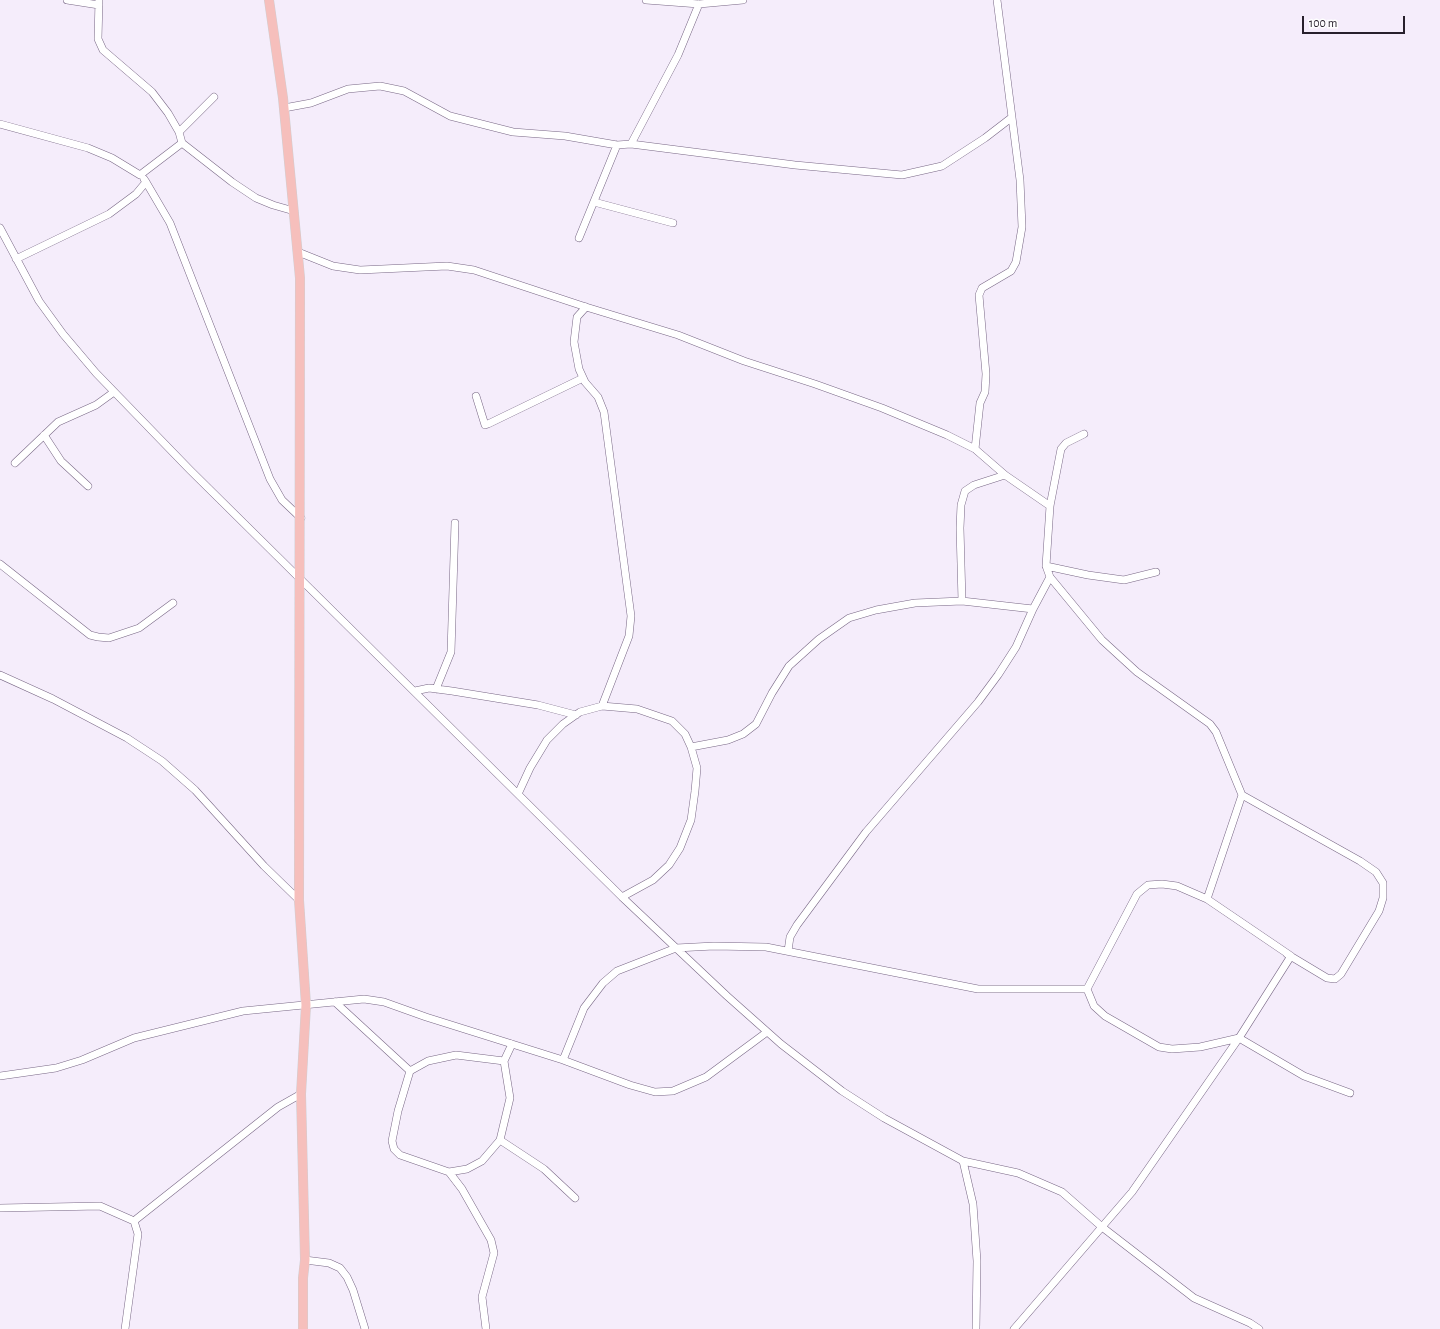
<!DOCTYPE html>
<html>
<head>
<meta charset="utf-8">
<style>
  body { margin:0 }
  #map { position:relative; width:1440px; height:1329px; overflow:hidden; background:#f5edfb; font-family:"Alegreya Sans",sans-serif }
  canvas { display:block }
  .scale { position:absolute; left:1302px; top:16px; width:103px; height:18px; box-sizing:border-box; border:2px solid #27202c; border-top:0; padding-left:5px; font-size:12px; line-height:14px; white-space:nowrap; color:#27202c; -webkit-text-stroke:3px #fefefe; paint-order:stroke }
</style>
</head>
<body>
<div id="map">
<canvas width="1440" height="1329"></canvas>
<div class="scale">100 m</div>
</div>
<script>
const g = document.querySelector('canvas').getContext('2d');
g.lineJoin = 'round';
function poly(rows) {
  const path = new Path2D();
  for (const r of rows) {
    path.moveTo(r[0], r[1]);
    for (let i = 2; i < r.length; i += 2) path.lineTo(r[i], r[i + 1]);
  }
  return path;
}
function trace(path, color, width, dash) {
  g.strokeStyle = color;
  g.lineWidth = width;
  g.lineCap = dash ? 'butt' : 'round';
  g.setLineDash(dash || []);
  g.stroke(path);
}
const minor = poly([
  [67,0,99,5],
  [99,0,98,39,103,50,152,92,168,113,179,132,182,143,232,182,256,198,273,205,294,211],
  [646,0,699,4,743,0],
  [284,108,311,103,348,89,380,86,404,91,450,116,513,132,565,136,617,145,631,144,795,165,902,175,942,166,985,138,1011,118],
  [0,124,88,148,112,158,140,175,182,143],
  [179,132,214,97],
  [631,144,678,55,699,4],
  [146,182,170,223,270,479,282,500,301,518],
  [594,202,673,223],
  [0,228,39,301,63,334,96,373,190,470,622,897,727,996,781,1044,842,1091,884,1118,963,1161,973,1204,977,1261,976,1329],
  [579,238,617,145],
  [298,252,333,266,360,270,447,266,474,270,586,307,678,335,744,361,815,384,882,408,947,435,975,449,1005,475,1050,506],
  [16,259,109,214,136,194,146,182,144,179],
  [586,307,577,317,574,342,579,369,585,382,598,397,604,412,631,616,629,636,602,706],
  [476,396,485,425,488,424,583,378],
  [1084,434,1066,443,1061,449,1050,506,1046,566,1050,577,1102,640,1137,672,1210,724,1216,732,1242,795,1207,899,1177,886,1162,884,1148,885,1137,894,1087,989,1094,1006,1105,1016,1159,1047,1172,1049,1200,1047,1239,1038,1291,956,1207,899],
  [44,435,61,461,88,486],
  [975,449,980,403,985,392,986,374,979,295,982,288,1011,271,1016,262,1022,227,1020,180,997,0],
  [15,463,58,422,96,405,114,392],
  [1005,475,974,485,965,491,961,505,960,528,962,601,1033,609,1050,577],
  [0,564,90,635,98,637,109,638,139,628,173,603],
  [1046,566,1088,575,1124,580,1156,572],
  [0,675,53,699,127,738,162,761,195,790,264,866,299,900],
  [436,689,451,652,455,523],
  [415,691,429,688,452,691,538,705,576,715],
  [518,794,530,768,547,740,563,724,580,712,602,706,637,709,672,721,685,734,691,747],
  [1242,795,1360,861,1376,872,1383,883,1383,898,1379,911,1341,974,1335,979,1327,978,1287,954],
  [622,897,653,880,669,865,680,848,691,820,695,791,697,768,691,747,728,740,743,734,756,724,772,693,789,666,819,639,849,618,876,610,915,603,962,601],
  [788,951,790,937,797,925,866,832,978,702,998,675,1016,647,1033,609],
  [335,1002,410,1071,398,1111,392,1141,394,1149,400,1155,449,1172,462,1189,491,1240,494,1253,482,1297,486,1329],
  [563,1060,584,1008,603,983,617,971,676,948,714,946,766,947,978,989,1087,989],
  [410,1071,428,1061,456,1055,504,1061],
  [0,1076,56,1068,82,1060,134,1038,243,1011,364,999,384,1002,426,1017,563,1060,630,1085,655,1092,673,1091,706,1077,767,1032],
  [500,1140,544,1169,575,1198],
  [963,1161,1018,1173,1062,1192,1102,1227,1194,1298,1250,1323,1259,1329],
  [449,1172,467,1169,482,1161,500,1140,510,1098,504,1061,512,1044],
  [0,1208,100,1206,134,1221,278,1107,301,1094],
  [305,1260,329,1263,340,1268,347,1277,353,1290,365,1329],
  [125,1329,138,1234,134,1221],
  [1014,1329,1132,1192,1239,1038,1304,1076,1350,1093]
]);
const major = poly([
  [269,0,283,98,300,278,299,900,306,1005,301,1094,305,1260,303,1278,303,1329]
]);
trace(minor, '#786785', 8);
trace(major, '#cfced1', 10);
trace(minor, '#fff', 7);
trace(major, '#f6bfbc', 9);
</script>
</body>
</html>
